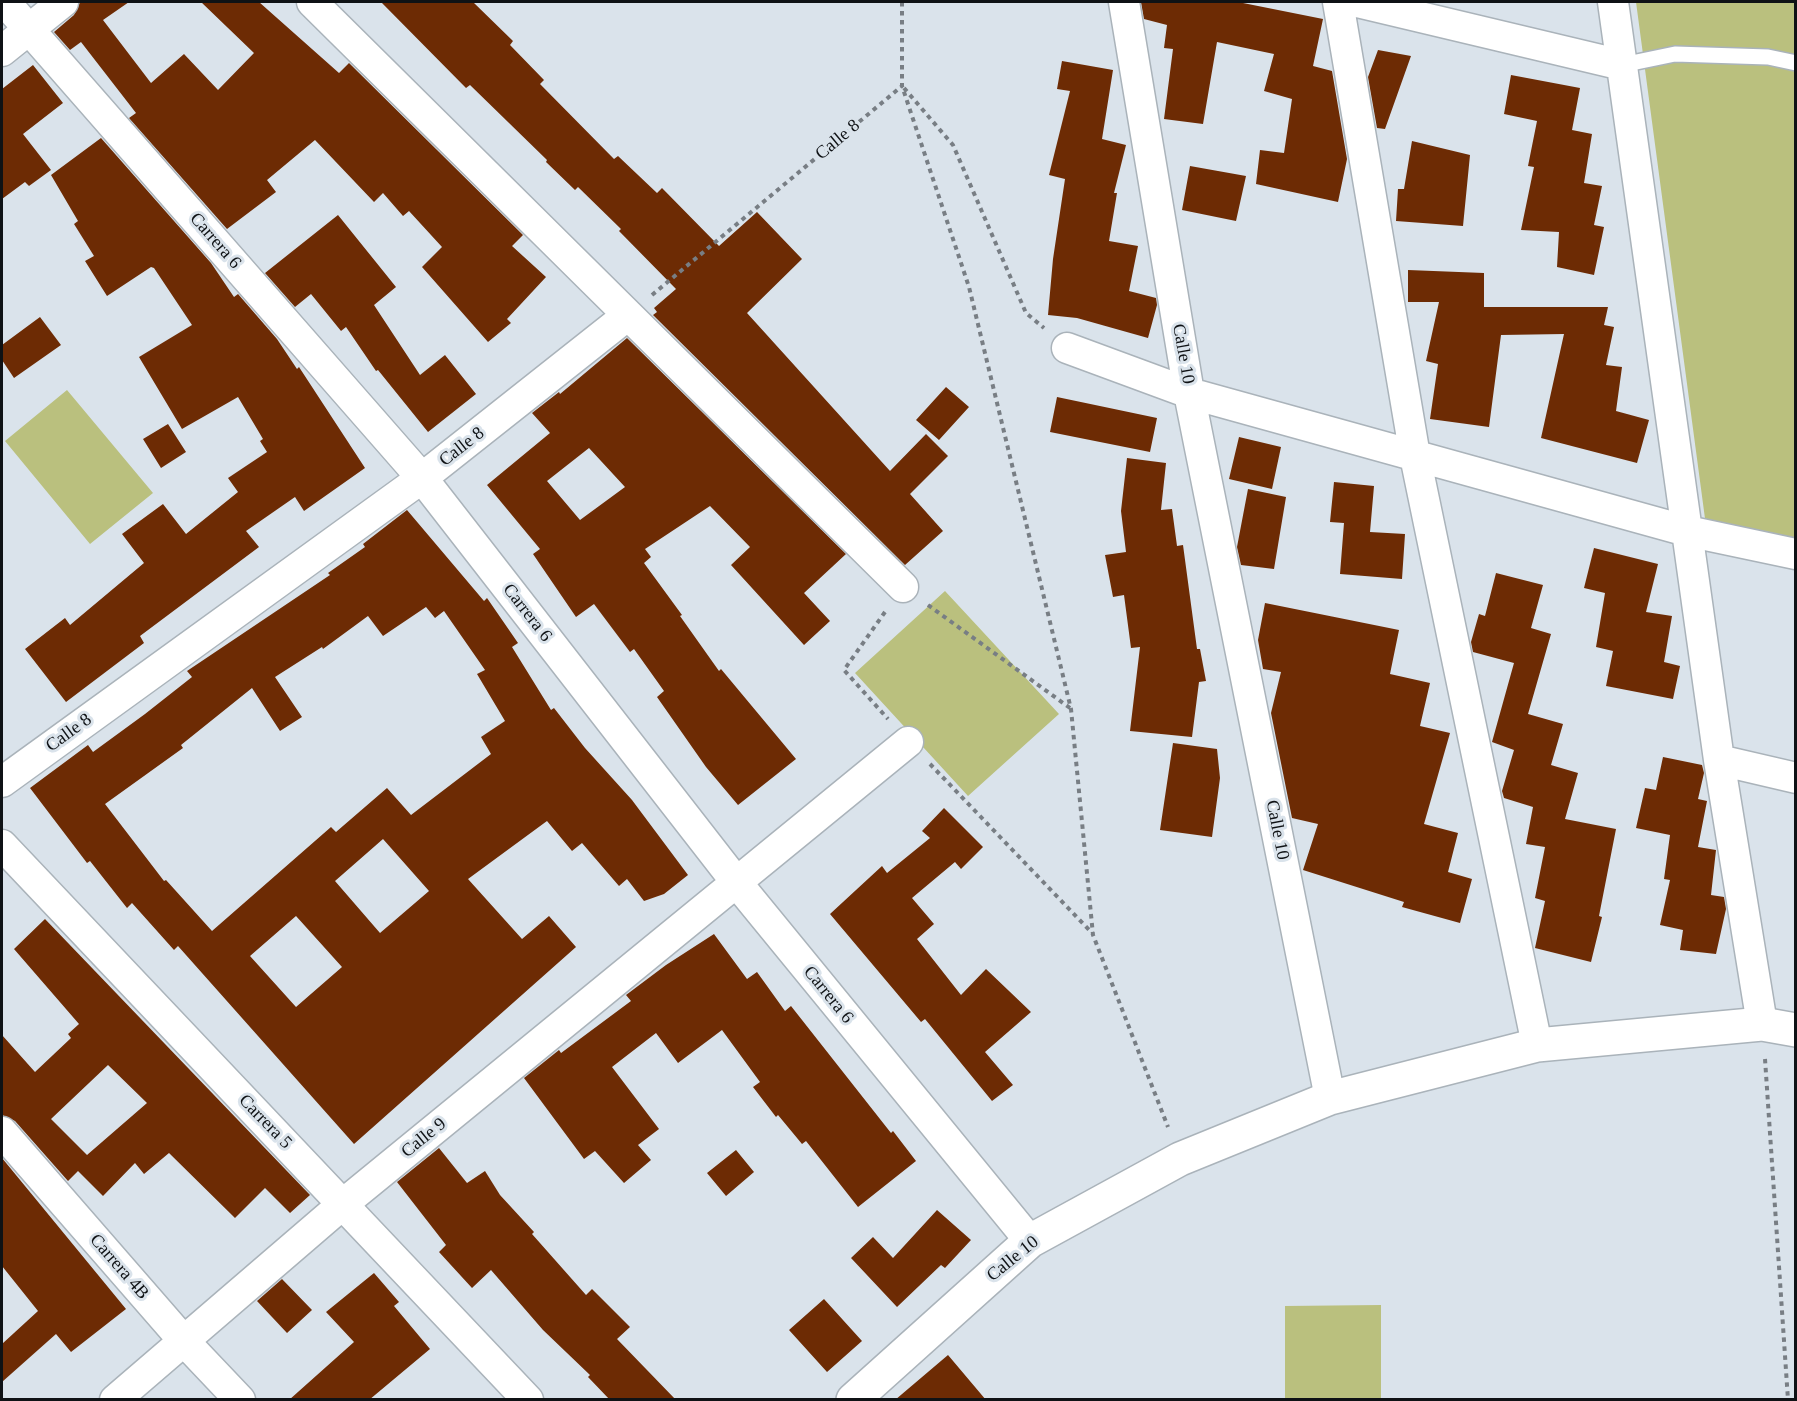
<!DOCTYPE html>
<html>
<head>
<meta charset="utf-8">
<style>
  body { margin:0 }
  #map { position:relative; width:1797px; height:1401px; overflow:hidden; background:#dae3eb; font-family:"Times New Roman",serif }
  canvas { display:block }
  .frame { position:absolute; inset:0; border:3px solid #0f1215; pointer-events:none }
</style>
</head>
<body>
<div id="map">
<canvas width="1797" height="1401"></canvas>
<div class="frame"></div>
</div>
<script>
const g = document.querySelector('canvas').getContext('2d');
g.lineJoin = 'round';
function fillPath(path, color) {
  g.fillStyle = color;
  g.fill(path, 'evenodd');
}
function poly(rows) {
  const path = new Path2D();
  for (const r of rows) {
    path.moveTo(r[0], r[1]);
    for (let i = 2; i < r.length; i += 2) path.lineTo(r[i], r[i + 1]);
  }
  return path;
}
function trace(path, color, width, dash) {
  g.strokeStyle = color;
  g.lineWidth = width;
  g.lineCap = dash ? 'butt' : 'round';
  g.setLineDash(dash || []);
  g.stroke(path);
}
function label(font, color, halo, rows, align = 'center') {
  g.font = font + ' "Times New Roman",serif';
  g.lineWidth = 6;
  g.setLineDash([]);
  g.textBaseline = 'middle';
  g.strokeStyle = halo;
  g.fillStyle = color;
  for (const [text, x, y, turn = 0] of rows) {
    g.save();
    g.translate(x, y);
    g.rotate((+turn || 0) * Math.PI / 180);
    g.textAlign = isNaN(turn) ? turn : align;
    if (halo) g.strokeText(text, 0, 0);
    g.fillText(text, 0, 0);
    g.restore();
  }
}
fillPath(poly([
  [1636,2,1795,2,1795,542,1706,526],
  [67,390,153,493,90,544,5,441],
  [945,591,1059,714,968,796,855,673],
  [1381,1305,1381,1399,1285,1399,1285,1306]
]), '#bac07e');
fillPath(poly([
  [80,2,129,2,103,20,151,83,184,54,218,90,254,53,201,2,259,2,339,73,349,63,523,235,512,246,546,277,507,319,511,323,488,342,422,267,442,247,409,211,403,216,383,193,374,202,315,140,267,180,276,192,227,229,129,118,136,113,81,42,70,50,54,32,74,15],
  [381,2,473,2,513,41,510,45,544,80,540,84,614,159,618,156,657,193,662,188,719,246,757,212,802,259,747,313,890,471,926,434,948,456,910,494,943,531,905,565,653,315,657,312,654,308,676,289,619,231,621,229,578,187,575,190,546,162,547,160,470,85,466,88],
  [1141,2,1238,2,1323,19,1313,66,1332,71,1347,159,1338,202,1256,184,1260,150,1284,153,1292,99,1264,91,1274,54,1217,42,1203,124,1164,119,1173,49,1164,48,1167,25,1144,19],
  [1378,50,1411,56,1385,129,1377,128,1368,77],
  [1062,61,1113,70,1102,139,1126,145,1114,193,1117,193,1109,241,1138,246,1129,291,1156,298,1157,305,1148,338,1077,318,1048,315,1053,259,1065,179,1049,175,1070,91,1057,89],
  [33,65,63,103,23,134,51,170,29,186,25,182,2,199,2,89],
  [1511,75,1580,88,1572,130,1592,134,1584,183,1602,186,1594,225,1604,227,1594,275,1557,267,1559,232,1521,230,1534,167,1528,166,1537,121,1504,114],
  [101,138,211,263,234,297,238,294,277,339,297,369,299,367,365,468,304,511,295,497,246,531,259,547,140,636,144,643,66,702,25,649,65,618,70,625,144,563,122,534,163,504,186,534,238,492,228,478,267,452,260,441,263,439,238,397,182,429,139,357,192,325,154,268,151,267,107,296,85,261,94,256,74,224,78,221,51,175],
  [1412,141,1470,155,1463,226,1396,221,1398,189,1404,189],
  [1190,166,1246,176,1236,221,1182,210],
  [338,215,396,287,374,305,420,375,445,355,476,394,428,432,378,370,376,371,346,327,341,331,311,294,295,307,265,273],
  [1408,270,1484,273,1484,307,1608,307,1604,325,1614,327,1606,365,1622,367,1616,411,1649,420,1637,463,1541,438,1564,334,1501,335,1489,427,1430,419,1438,364,1426,361,1439,302,1408,302],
  [40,317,61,345,14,378,2,360,2,345],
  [627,338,846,554,804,593,830,621,804,645,731,565,750,547,710,506,645,549,651,557,644,563,682,615,680,616,719,671,721,669,796,759,738,805,706,767,657,697,664,691,634,649,630,652,594,604,576,617,533,554,540,549,487,485,550,433,532,413,559,392,560,394],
  [589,448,625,487,580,520,547,481],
  [946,387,969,407,939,440,916,420],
  [1057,397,1157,418,1150,452,1050,432],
  [168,424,186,452,161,468,143,439],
  [1239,437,1281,447,1272,489,1229,479],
  [1127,458,1166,463,1161,510,1172,509,1177,546,1183,545,1197,649,1200,649,1206,681,1199,682,1192,737,1130,731,1140,647,1131,648,1124,595,1113,597,1105,555,1126,552,1121,511],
  [1334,482,1374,486,1370,532,1405,534,1402,579,1340,574,1344,523,1330,522],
  [1248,489,1286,497,1274,569,1241,565,1237,547],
  [407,510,484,601,487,598,518,643,512,647,551,710,554,708,585,748,632,800,688,875,664,894,644,901,627,879,619,886,582,843,572,851,547,821,468,879,522,939,549,916,576,947,354,1144,178,946,174,950,132,903,127,908,90,861,87,863,30,788,88,745,93,752,145,714,192,677,187,671,330,575,328,573,365,547,363,544],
  [426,607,435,618,444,611,485,670,477,674,505,721,481,737,491,754,411,815,387,788,336,832,331,827,212,931,166,880,164,881,105,804,183,748,181,745,252,688,280,731,302,717,275,677,322,647,323,649,368,616,383,636],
  [383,839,429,891,380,933,335,881],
  [296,916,342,967,296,1007,250,956],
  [1594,548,1658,564,1646,612,1672,616,1664,662,1680,666,1673,699,1606,686,1613,651,1596,647,1605,593,1584,588],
  [1496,573,1543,585,1531,628,1551,634,1528,714,1563,724,1551,765,1578,773,1565,819,1616,829,1599,916,1602,917,1591,962,1535,948,1545,901,1535,898,1545,847,1526,844,1533,807,1504,798,1502,791,1514,750,1492,742,1514,663,1473,652,1471,642,1479,614,1485,616],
  [1265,603,1399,630,1390,674,1430,683,1420,726,1450,733,1424,824,1458,833,1448,872,1472,879,1460,923,1402,907,1404,902,1303,870,1318,824,1292,818,1271,713,1281,672,1263,669,1258,640],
  [1173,743,1217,749,1220,778,1212,837,1160,830],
  [1663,757,1702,765,1704,773,1698,799,1707,801,1698,847,1716,850,1711,895,1724,897,1726,909,1716,954,1680,950,1683,930,1660,925,1670,880,1664,879,1670,835,1636,828,1645,788,1656,790],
  [944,808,983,847,961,869,955,862,912,898,934,924,917,939,961,995,986,969,1031,1012,985,1052,1013,1085,992,1101,925,1019,921,1022,830,914,882,866,887,873,930,838,922,831],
  [45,919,310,1195,290,1213,265,1188,235,1218,169,1153,144,1174,135,1163,103,1196,78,1171,68,1181,15,1121,2,1115,2,1035,35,1072,71,1038,68,1034,79,1024,14,949],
  [108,1065,147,1103,87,1155,51,1119],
  [714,934,747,979,757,972,785,1011,791,1006,891,1133,893,1131,916,1161,858,1207,806,1141,802,1144,778,1115,776,1117,753,1087,760,1082,722,1030,678,1063,656,1033,612,1067,659,1129,638,1145,651,1160,624,1183,595,1151,584,1159,524,1078,559,1050,561,1053,631,1001,626,995,666,965],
  [439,1148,467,1183,485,1171,500,1195,534,1232,532,1234,586,1295,592,1289,630,1327,617,1339,676,1400,610,1400,588,1377,590,1375,543,1330,491,1270,472,1288,439,1252,446,1245,397,1182],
  [736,1150,754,1172,726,1196,707,1173],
  [2,1158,126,1309,71,1352,56,1334,2,1382,2,1344,38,1311,2,1266],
  [937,1210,971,1240,945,1268,941,1265,897,1307,851,1258,873,1237,893,1258],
  [374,1273,399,1302,394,1306,430,1349,369,1400,289,1400,354,1342,326,1312],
  [282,1279,312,1310,287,1333,257,1301],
  [824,1299,862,1341,827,1372,789,1330],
  [948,1355,986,1400,895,1400]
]), '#6d2b04');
const lane = poly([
  [1622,65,1675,54,1768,57,1796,63]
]);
const street = poly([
  [5,2,422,478,737,883,1030,1241],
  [312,2,903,587],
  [1124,2,1189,393,1330,1098],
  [1338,2,1415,456,1537,1045],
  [1357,2,1622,65],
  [1613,2,1719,760,1762,1024],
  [2,51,63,2],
  [1067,348,1189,393,1687,531,1796,554],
  [1719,760,1796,778],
  [2,782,422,478,628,315],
  [2,845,528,1400],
  [2,1132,183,1340,240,1400],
  [115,1400,343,1204,908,742]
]);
const secondary = poly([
  [853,1400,1030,1241,1180,1159,1330,1098,1537,1045,1762,1024,1796,1030]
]);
trace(lane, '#aab3ba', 18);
trace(street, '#aab3ba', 33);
trace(secondary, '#aab3ba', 36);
trace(poly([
  [902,2,902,86,969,287,1071,709,1093,935,1168,1127],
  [904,88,953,145,1026,313,1044,328],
  [652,295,902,86],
  [928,605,1070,708],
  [885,612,844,670,888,719],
  [930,764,1093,934],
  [1765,1059,1788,1400]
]), '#787e84', 4, [4.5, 4.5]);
trace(lane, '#fff', 15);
trace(street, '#fff', 30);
trace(secondary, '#fff', 33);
label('18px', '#0f1215', '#dae3eb', [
  ["Calle 8",838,140,-40],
  ["Carrera 6",215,241,49],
  ["Calle 10",1183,354,80],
  ["Calle 8",462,447,-38],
  ["Carrera 6",527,613,52],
  ["Calle 8",69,733,-36],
  ["Calle 10",1277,830,79],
  ["Carrera 6",828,995,51],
  ["Carrera 5",265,1122,46],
  ["Calle 9",424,1138,-39],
  ["Calle 10",1013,1259,-39],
  ["Carrera 4B",119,1267,49]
]);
</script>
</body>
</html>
